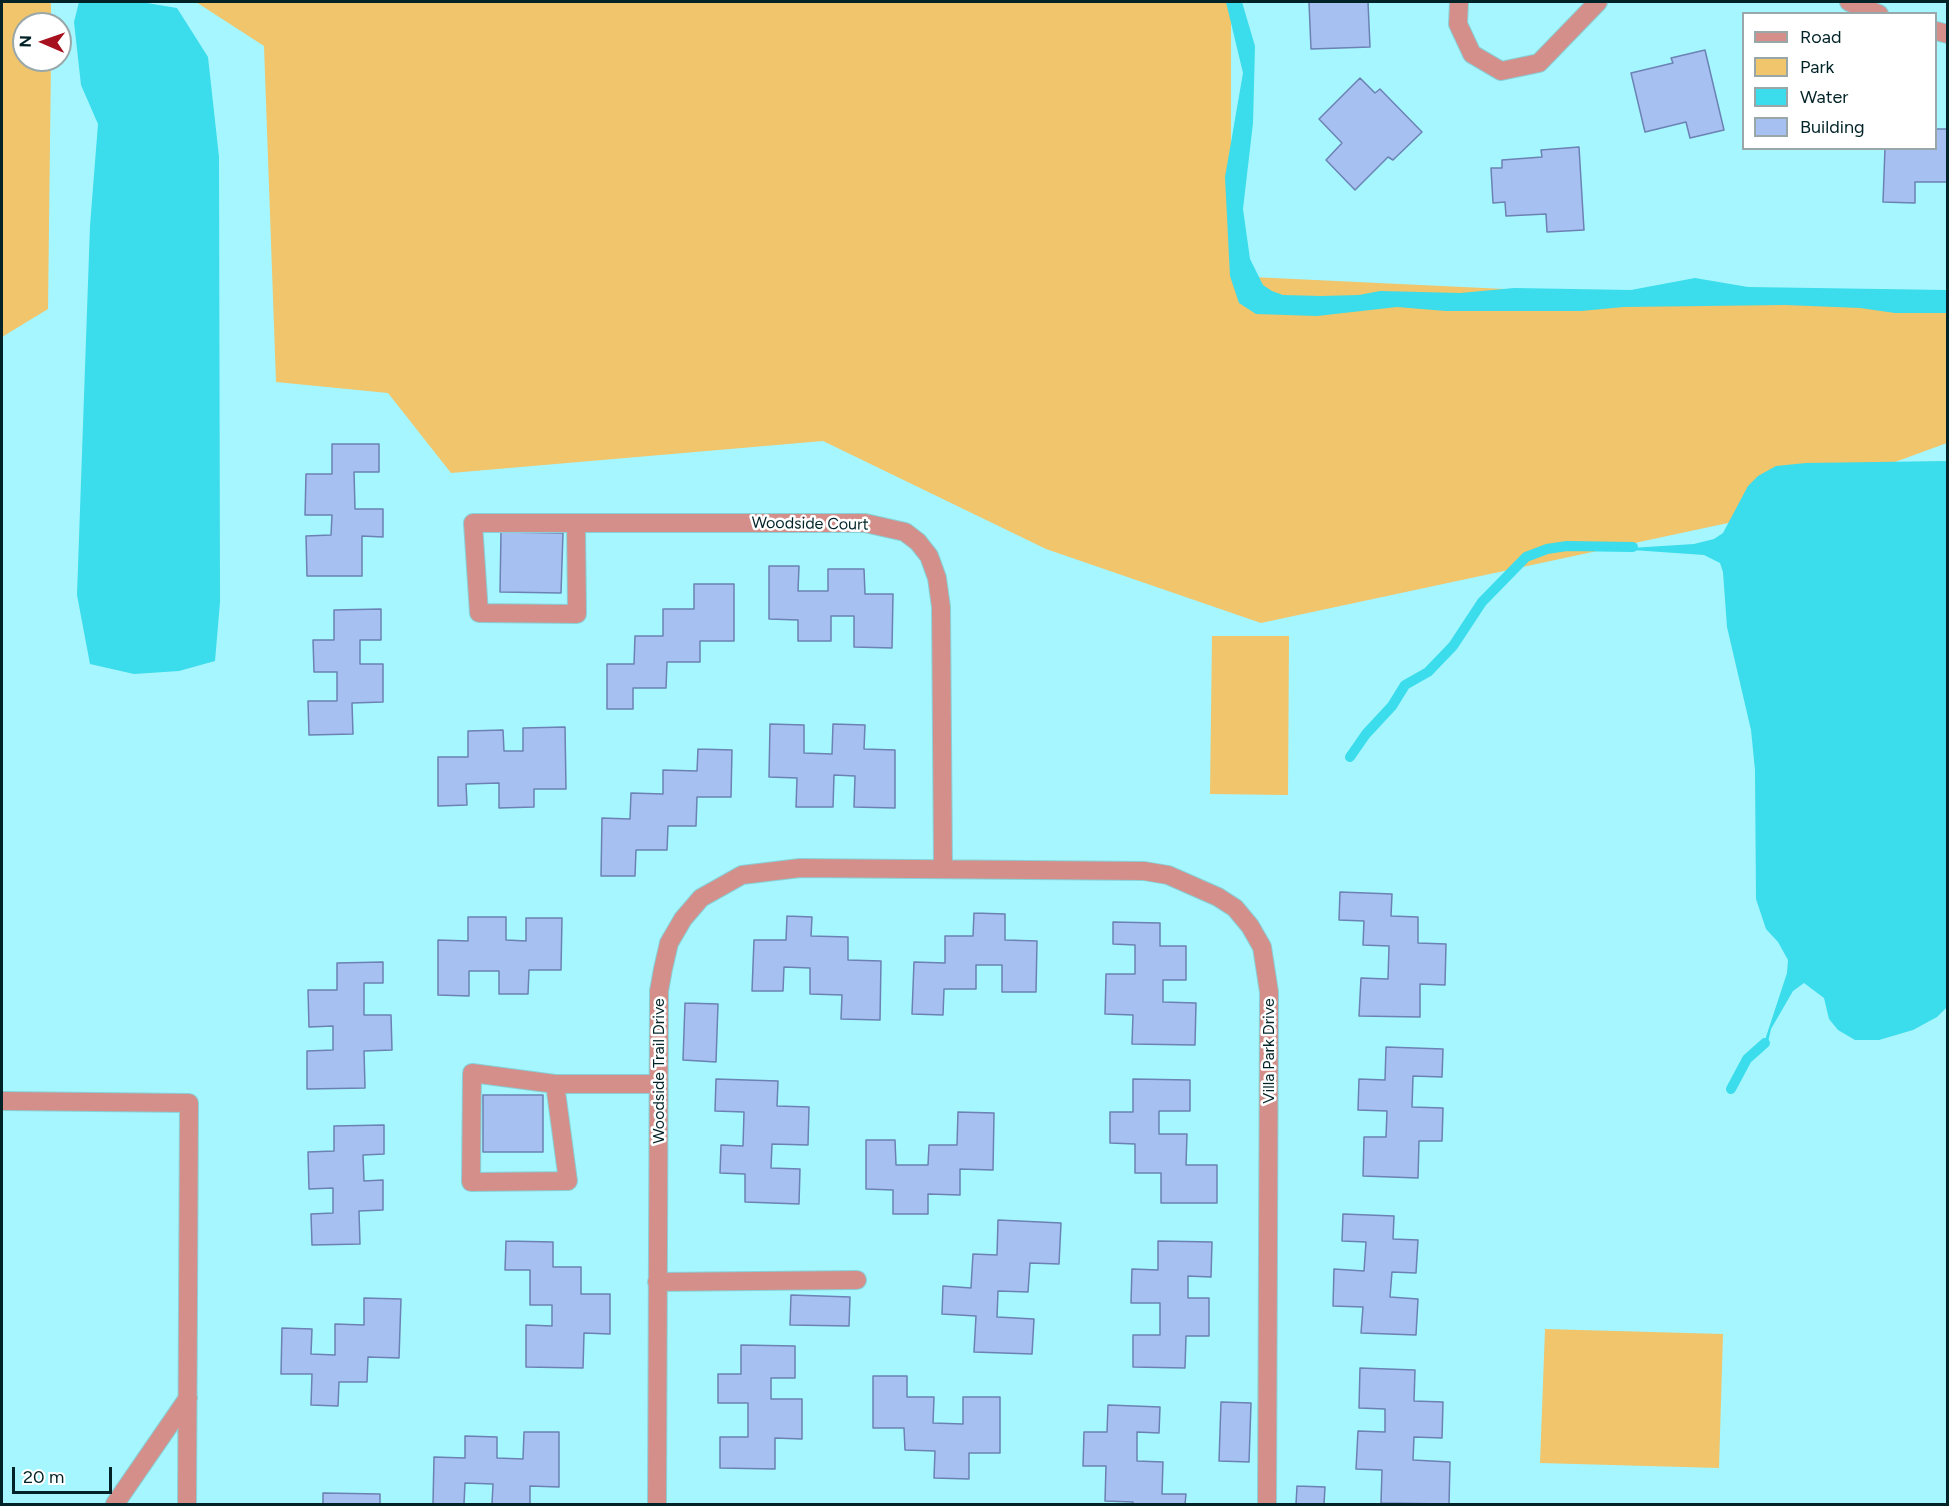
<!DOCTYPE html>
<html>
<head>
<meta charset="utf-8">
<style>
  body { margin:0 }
  #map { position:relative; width:1949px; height:1506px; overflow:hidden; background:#a6f6ff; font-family:Figtree,sans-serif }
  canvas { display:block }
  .frame { position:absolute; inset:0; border:3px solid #012327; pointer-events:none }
  .legend { position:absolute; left:1742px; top:12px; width:195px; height:138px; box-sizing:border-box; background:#fff; border:2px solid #99a7a9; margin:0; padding:8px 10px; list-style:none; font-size:18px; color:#012327 }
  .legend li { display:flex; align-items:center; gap:12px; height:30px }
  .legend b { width:30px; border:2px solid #99a7a9 }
  .north { position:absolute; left:12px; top:12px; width:60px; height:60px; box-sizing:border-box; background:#fff; border:2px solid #99a7a9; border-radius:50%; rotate:272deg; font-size:16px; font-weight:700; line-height:24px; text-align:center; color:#012327 }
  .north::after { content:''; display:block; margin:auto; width:21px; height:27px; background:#a7101f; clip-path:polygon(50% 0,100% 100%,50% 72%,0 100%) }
  .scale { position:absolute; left:12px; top:1467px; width:100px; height:27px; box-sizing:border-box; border:3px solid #012327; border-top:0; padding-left:8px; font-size:18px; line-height:21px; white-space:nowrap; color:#012327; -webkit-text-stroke:4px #fff; paint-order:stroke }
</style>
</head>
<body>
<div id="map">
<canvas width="1949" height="1506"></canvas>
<div class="frame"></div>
<ul class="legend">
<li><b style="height:8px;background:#d48f8a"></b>Road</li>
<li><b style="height:16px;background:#f0c56c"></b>Park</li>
<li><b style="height:16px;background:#3bdceb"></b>Water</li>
<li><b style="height:16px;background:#a7c0f2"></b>Building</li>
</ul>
<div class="north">N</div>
<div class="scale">20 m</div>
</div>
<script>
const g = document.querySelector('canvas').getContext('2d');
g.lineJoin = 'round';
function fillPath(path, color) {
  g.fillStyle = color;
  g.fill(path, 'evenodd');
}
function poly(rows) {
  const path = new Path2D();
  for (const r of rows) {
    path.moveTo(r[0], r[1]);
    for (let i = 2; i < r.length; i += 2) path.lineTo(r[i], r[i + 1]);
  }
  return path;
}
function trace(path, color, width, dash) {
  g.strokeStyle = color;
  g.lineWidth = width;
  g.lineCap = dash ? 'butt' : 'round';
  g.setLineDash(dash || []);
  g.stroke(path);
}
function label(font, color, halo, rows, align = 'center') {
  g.font = font + ' Figtree,sans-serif';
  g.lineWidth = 5;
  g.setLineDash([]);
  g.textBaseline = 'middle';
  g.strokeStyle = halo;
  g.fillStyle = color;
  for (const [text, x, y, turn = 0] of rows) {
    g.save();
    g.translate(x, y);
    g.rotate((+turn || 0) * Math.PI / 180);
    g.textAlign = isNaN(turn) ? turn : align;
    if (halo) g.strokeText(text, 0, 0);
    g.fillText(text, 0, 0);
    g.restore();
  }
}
fillPath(poly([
  [2,2,51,2,51,24,24,24,24,60,51,60,48,309,2,337],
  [196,2,1231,2,1231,276,1947,310,1947,443,1728,523,1261,623,1046,549,823,441,451,473,388,393,276,382,264,46],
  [1212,636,1289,636,1288,795,1210,794],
  [1545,1329,1723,1334,1719,1468,1540,1463]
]), '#f0c56c');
fillPath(poly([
  [79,2,141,2,177,8,208,57,219,157,220,602,215,661,179,671,134,674,90,664,77,595,90,226,98,124,81,85,74,22],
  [1226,2,1242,2,1255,46,1253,123,1243,209,1250,259,1263,285,1272,291,1283,295,1321,296,1359,295,1380,291,1460,293,1514,288,1631,290,1695,278,1748,287,1947,290,1947,313,1895,313,1860,308,1785,305,1624,307,1581,311,1446,311,1397,307,1317,316,1256,314,1239,303,1230,276,1225,177,1243,73],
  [1947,461,1947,1007,1937,1017,1913,1030,1879,1040,1855,1040,1838,1030,1829,1019,1824,998,1804,983,1793,991,1771,1029,1768,1042,1764,1043,1787,973,1788,960,1778,942,1766,929,1756,899,1755,770,1751,730,1727,627,1723,572,1720,563,1704,555,1632,550,1631,548,1694,544,1714,539,1723,533,1748,486,1758,476,1776,466,1806,463]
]), '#3bdceb');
trace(poly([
  [1350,757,1366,734,1392,706,1405,685,1428,672,1453,646,1482,602,1526,557,1547,549,1567,546,1633,547],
  [1731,1089,1747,1059,1765,1043]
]), '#3bdceb', 10);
const building = poly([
  [1309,2,1368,2,1370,47,1311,49,1309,2],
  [1705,50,1724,130,1690,138,1686,122,1645,132,1631,73,1673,63,1671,58,1705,50],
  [1360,78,1375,93,1380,89,1422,132,1393,160,1388,157,1355,190,1326,160,1342,143,1319,119,1360,78],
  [1936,129,1948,129,1948,182,1915,182,1915,203,1883,202,1885,148,1936,148,1936,129],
  [1579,147,1584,230,1547,232,1546,214,1506,216,1505,202,1493,203,1491,168,1502,168,1502,160,1542,157,1541,150,1579,147],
  [332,444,379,444,379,472,354,472,355,509,383,509,383,537,362,536,362,576,307,576,306,536,331,535,332,515,305,515,306,474,332,474,332,444],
  [501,532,563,533,561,593,500,592,501,532],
  [769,566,799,566,798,591,828,591,828,569,864,569,865,594,893,594,892,648,854,647,854,616,831,616,831,641,798,641,798,620,769,619,769,566],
  [694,584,734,584,734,641,700,641,700,662,667,662,666,688,633,688,633,709,607,709,607,664,634,664,635,636,663,636,663,609,694,609,694,584],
  [381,609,381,640,360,640,360,664,383,664,383,702,352,703,353,734,309,735,308,701,337,701,337,672,314,672,313,640,334,640,334,610,381,609],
  [770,724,804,725,804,753,832,754,833,724,865,725,864,749,895,750,895,808,854,807,855,776,834,775,833,807,796,807,797,778,769,777,770,724],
  [565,727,566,789,534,789,534,807,499,808,499,783,466,784,467,805,438,806,438,757,468,757,468,731,503,730,504,751,523,751,523,728,565,727],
  [698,749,732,750,731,797,697,797,696,826,668,826,667,850,636,850,635,876,601,876,602,818,630,819,631,793,663,794,663,770,697,771,698,749],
  [1340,892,1392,894,1391,916,1418,917,1418,943,1446,944,1445,985,1420,984,1420,1017,1359,1016,1361,978,1388,979,1389,946,1363,945,1364,921,1339,920,1340,892],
  [974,913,1005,914,1005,940,1037,941,1036,992,1002,992,1002,965,976,965,976,989,944,989,943,1015,912,1014,914,962,945,963,945,936,973,936,974,913],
  [787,916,812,917,811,936,848,937,848,960,881,961,880,1020,841,1019,842,995,810,994,810,968,784,967,783,991,752,991,754,940,786,940,787,916],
  [468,917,506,917,506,940,526,941,526,918,562,918,561,970,529,970,528,994,499,994,499,971,469,971,469,996,438,995,438,940,468,941,468,917],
  [1113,922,1160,923,1160,946,1186,946,1186,980,1163,980,1163,1002,1196,1003,1195,1045,1132,1044,1133,1015,1105,1014,1106,974,1135,974,1135,945,1113,944,1113,922],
  [383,962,383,983,364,983,364,1015,391,1015,392,1050,364,1051,365,1088,307,1089,307,1051,333,1050,333,1026,309,1027,308,990,337,990,337,963,383,962],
  [685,1003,718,1004,716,1062,683,1060,685,1003],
  [1386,1047,1443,1049,1442,1077,1413,1076,1412,1107,1443,1108,1442,1141,1419,1141,1418,1178,1363,1176,1364,1137,1386,1137,1387,1111,1358,1110,1359,1079,1385,1080,1386,1047],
  [716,1079,778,1081,777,1106,809,1107,808,1145,772,1144,771,1168,800,1169,799,1204,745,1202,745,1174,720,1173,721,1145,743,1146,744,1112,715,1111,716,1079],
  [1133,1079,1190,1080,1190,1111,1159,1111,1159,1134,1187,1134,1186,1165,1217,1165,1217,1203,1161,1203,1161,1173,1135,1173,1135,1144,1110,1143,1110,1112,1133,1112,1133,1079],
  [483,1095,543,1095,543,1152,483,1152,483,1095],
  [958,1112,994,1113,993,1170,960,1169,960,1195,928,1194,928,1214,893,1214,893,1190,866,1189,866,1140,895,1140,896,1165,928,1165,929,1145,957,1145,958,1112],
  [384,1125,384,1154,363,1155,364,1181,383,1180,383,1210,359,1211,360,1244,312,1245,311,1214,333,1213,333,1188,309,1189,308,1152,334,1151,334,1126,384,1125],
  [1343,1214,1394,1216,1393,1239,1418,1240,1416,1273,1392,1272,1390,1297,1418,1299,1416,1335,1361,1333,1363,1307,1333,1306,1334,1269,1364,1271,1366,1242,1342,1241,1343,1214],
  [998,1220,1061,1223,1059,1264,1030,1263,1028,1292,998,1291,997,1317,1034,1319,1032,1354,974,1352,976,1316,942,1314,943,1286,971,1288,973,1254,997,1255,998,1220],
  [506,1241,553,1242,553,1267,581,1267,581,1294,610,1294,610,1334,584,1333,583,1368,526,1367,526,1325,552,1326,552,1305,530,1305,530,1270,505,1270,506,1241],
  [1158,1241,1212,1242,1211,1277,1188,1276,1188,1298,1209,1298,1209,1336,1186,1336,1185,1368,1133,1367,1133,1335,1160,1335,1160,1303,1131,1303,1132,1269,1158,1270,1158,1241],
  [791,1295,850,1297,849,1326,790,1325,791,1295],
  [364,1298,401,1299,399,1358,368,1357,367,1382,339,1382,338,1406,311,1405,312,1374,281,1374,282,1328,312,1329,311,1354,335,1355,335,1324,364,1325,364,1298],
  [741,1345,795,1346,795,1378,771,1378,771,1399,802,1399,802,1439,775,1438,775,1469,720,1468,720,1437,748,1437,748,1403,718,1403,718,1374,741,1374,741,1345],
  [1360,1368,1415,1370,1414,1401,1443,1402,1442,1438,1414,1437,1413,1460,1450,1462,1449,1504,1381,1503,1382,1470,1356,1469,1358,1431,1385,1432,1385,1409,1359,1408,1360,1368],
  [873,1376,907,1376,907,1397,934,1397,933,1423,963,1424,963,1397,1000,1397,1000,1453,969,1453,969,1479,934,1478,935,1451,905,1450,904,1428,873,1428,873,1376],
  [1221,1402,1251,1403,1249,1462,1219,1461,1221,1402],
  [1108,1405,1160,1407,1159,1433,1137,1432,1137,1461,1163,1462,1162,1494,1186,1494,1185,1504,1133,1504,1133,1502,1105,1501,1106,1466,1083,1466,1084,1432,1107,1432,1108,1405],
  [524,1432,559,1432,559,1487,530,1486,530,1504,492,1504,493,1484,465,1483,464,1504,433,1504,434,1457,465,1458,465,1436,497,1437,497,1458,523,1459,524,1432],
  [1297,1486,1325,1487,1324,1504,1296,1504,1297,1486],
  [323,1493,380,1494,380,1504,323,1504,323,1493]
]);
fillPath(building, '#a7c0f2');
trace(building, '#6b82b3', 1.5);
const minor = poly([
  [1459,2,1458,24,1472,54,1501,71,1539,63,1598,2],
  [1849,2,1879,14],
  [1936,31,1948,34],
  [576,524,577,614,479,613,473,523,865,523,905,532,918,542,929,556,937,578,941,607,943,868],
  [555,1084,568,1181,471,1182,472,1073,555,1084,658,1084],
  [2,1101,189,1103,187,1504],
  [657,1282,857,1280],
  [115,1504,188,1398],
  [657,1504,659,991,663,969,669,943,683,919,701,898,742,875,800,868,1144,871,1168,875,1218,897,1235,908,1250,926,1262,947,1269,992,1267,1504]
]);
trace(minor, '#88d0d8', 20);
trace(minor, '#d48f8a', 18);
label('16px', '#012327', '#fff', [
  ["Woodside Court",810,524,1],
  ["Villa Park Drive",1269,1051,-90],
  ["Woodside Trail Drive",659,1071,-90]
]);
</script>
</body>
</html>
